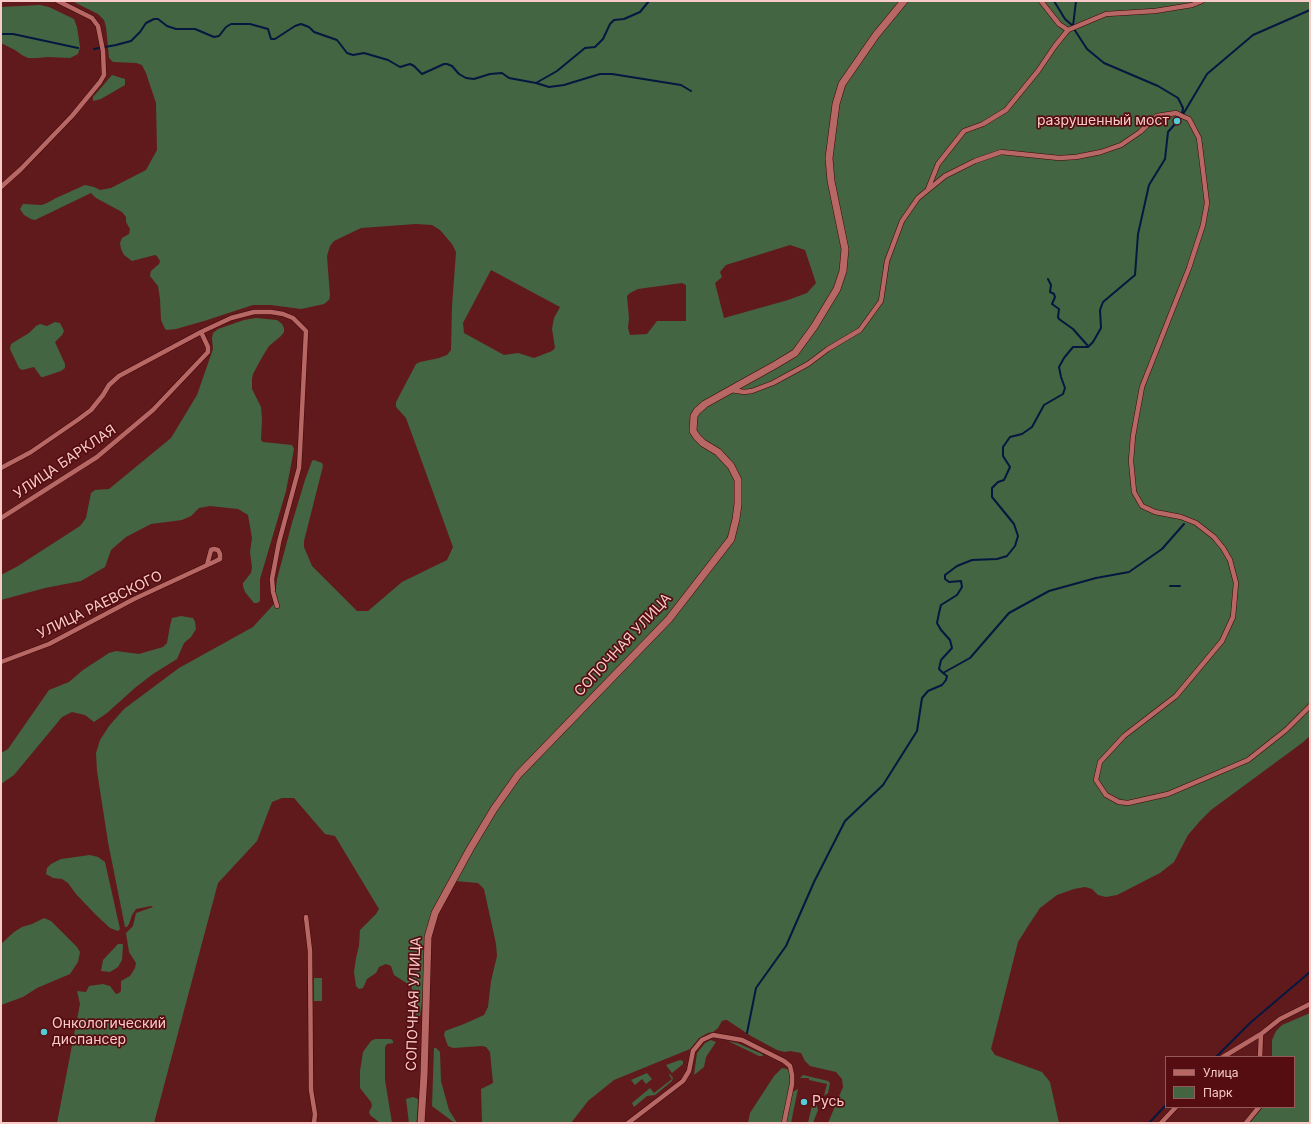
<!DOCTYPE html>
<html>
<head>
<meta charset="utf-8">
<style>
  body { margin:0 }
  #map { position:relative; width:1311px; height:1124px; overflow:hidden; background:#611a1b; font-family:Inter,sans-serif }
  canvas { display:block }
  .frame { position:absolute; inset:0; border:2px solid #f8cbc8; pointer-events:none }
  .legend { position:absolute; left:1165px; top:1056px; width:130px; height:52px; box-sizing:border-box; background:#550d11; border:1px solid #96595a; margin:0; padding:5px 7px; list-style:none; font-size:12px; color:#f8cbc8 }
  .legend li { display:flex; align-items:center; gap:8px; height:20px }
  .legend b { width:20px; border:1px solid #96595a }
</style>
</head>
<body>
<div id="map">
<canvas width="1311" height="1124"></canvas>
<div class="frame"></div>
<ul class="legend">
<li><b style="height:5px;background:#b76764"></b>Улица</li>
<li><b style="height:11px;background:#436542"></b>Парк</li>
</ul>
</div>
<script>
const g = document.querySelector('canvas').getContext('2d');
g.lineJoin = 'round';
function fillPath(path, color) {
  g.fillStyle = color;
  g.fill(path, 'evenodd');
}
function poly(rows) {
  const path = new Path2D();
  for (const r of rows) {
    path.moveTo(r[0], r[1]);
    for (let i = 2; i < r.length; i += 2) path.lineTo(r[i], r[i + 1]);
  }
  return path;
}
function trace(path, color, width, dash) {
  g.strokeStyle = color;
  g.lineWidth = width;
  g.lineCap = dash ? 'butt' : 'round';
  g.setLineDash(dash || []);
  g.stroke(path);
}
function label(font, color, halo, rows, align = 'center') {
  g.font = font + ' Inter,sans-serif';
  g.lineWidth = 3.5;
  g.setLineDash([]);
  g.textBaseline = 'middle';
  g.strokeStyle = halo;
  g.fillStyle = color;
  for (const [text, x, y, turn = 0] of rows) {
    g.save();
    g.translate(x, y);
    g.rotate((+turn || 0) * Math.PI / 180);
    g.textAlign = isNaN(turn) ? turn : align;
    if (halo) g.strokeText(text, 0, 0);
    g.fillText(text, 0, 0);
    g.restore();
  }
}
fillPath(poly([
  [72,1,1310,1,1310,736,1302,743,1211,810,1200,821,1188,835,1174,862,1160,873,1117,895,1106,897,1098,895,1092,889,1085,887,1074,889,1057,895,1040,908,1028,926,1018,942,991,1049,995,1055,1042,1072,1050,1082,1059,1123,828,1123,843,1087,842,1079,836,1072,810,1066,805,1061,801,1053,790,1051,785,1052,777,1050,751,1036,727,1020,725,1020,722,1021,718,1028,713,1032,708,1033,699,1038,690,1049,614,1080,588,1101,571,1123,482,1123,481,1089,493,1083,490,1052,486,1047,482,1046,453,1048,448,1046,444,1035,445,1031,464,1024,484,1015,488,1007,491,981,497,956,496,944,484,889,478,883,455,881,451,882,442,892,432,914,424,941,424,978,422,1001,420,1016,416,1016,413,992,411,986,394,975,391,966,386,964,379,967,376,973,367,979,363,988,359,989,356,986,354,972,356,958,359,946,360,930,376,914,379,909,335,836,325,834,294,798,282,798,272,802,257,841,218,883,154,1123,57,1123,80,1004,77,991,86,992,89,986,103,984,110,986,116,994,119,993,121,991,121,981,130,976,135,968,136,963,129,952,126,933,133,926,136,913,153,907,151,906,136,909,132,915,129,924,127,927,125,927,108,842,97,771,96,753,100,740,109,726,124,709,179,668,253,627,274,604,277,579,292,523,305,480,312,461,314,460,322,463,323,466,304,541,304,547,312,566,357,611,368,611,402,582,447,560,453,547,406,418,396,407,396,402,416,364,420,362,439,358,447,355,451,350,452,306,456,252,452,244,440,230,432,225,416,224,361,228,334,241,330,246,327,256,330,296,329,300,324,304,301,309,271,305,253,305,204,321,176,329,167,330,165,329,161,320,160,299,158,286,150,276,151,271,159,264,160,261,157,256,155,255,132,261,124,255,121,249,120,243,122,238,129,234,130,229,126,222,126,217,122,212,96,198,91,193,35,220,31,219,24,215,20,209,23,204,42,205,47,203,56,198,85,185,94,187,100,190,111,188,146,170,157,150,156,103,146,73,142,65,136,63,113,62,109,58,106,27,104,20,98,14],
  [790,245,805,250,816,283,807,293,788,300,724,318,715,283,722,277,720,272,726,265],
  [491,270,560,307,554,318,552,329,555,348,552,351,534,358,518,353,504,355,464,333,463,323],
  [682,283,686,285,686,321,657,321,647,334,630,335,628,328,629,318,627,296,630,293,638,289],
  [40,5,49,7,74,19,77,27,80,47,78,54,70,58,48,57,37,58,28,58,22,55,15,50,1,43,1,7],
  [112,75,125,79,125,85,101,99,93,101,93,97],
  [256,318,277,320,282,324,284,328,284,332,281,336,269,346,261,359,253,374,252,379,252,389,261,407,262,419,261,440,263,442,292,445,294,449,286,491,260,579,260,601,257,603,254,603,245,592,243,586,243,583,251,573,252,567,250,552,252,538,248,515,238,509,210,506,199,508,191,516,182,520,151,524,126,537,111,550,105,567,81,581,45,588,1,600,1,575,18,566,80,526,86,518,91,493,95,490,109,489,171,438,197,395,213,349,212,338,213,333,218,329,244,320],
  [55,322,60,323,64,331,62,335,55,342,65,364,65,368,61,371,43,377,41,377,34,367,22,370,19,368,10,349,11,344,29,333,36,326,40,324,47,326],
  [181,616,193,618,195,622,196,629,191,637,184,643,177,659,153,674,136,687,107,713,94,722,85,715,72,712,62,717,14,775,1,784,1,753,8,749,49,690,69,682,83,670,109,653,116,651,139,654,163,647,167,643,170,626,172,618],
  [90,855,98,857,105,862,120,929,118,931,110,928,96,915,76,894,68,883,62,879,53,878,46,874,47,868,51,864,61,859],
  [44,918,51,921,77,947,80,952,78,962,70,974,37,988,23,997,1,1005,1,944,14,932,22,927,32,924],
  [118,944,122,944,123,945,122,960,118,967,110,972,101,971,103,960],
  [314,978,322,978,322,1001,314,1001],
  [1310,1013,1310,1123,1250,1123,1263,1107,1294,1107,1294,1057,1272,1057,1272,1040,1276,1031,1282,1025],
  [375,1039,391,1039,393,1041,393,1043,387,1044,385,1047,385,1080,392,1123,380,1123,370,1115,369,1112,372,1106,371,1102,360,1088,360,1071,363,1052,371,1041],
  [711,1040,716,1042,706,1057,704,1067,694,1075,697,1053,705,1043],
  [728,1041,737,1043,762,1054,763,1056,759,1056],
  [434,1048,436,1048,440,1052,441,1081,449,1110,457,1123,452,1121,432,1106],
  [680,1060,683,1061,683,1064,672,1073,666,1065],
  [782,1068,787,1069,789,1072,790,1085,782,1123,748,1123,750,1113,774,1076],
  [647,1073,652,1079,646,1084,642,1079,635,1085,631,1080],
  [670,1074,673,1078,672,1081,655,1095,647,1096,634,1107,632,1103,650,1088,654,1093,672,1079,669,1075],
  [803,1075,828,1081,830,1083,828,1093,824,1096,827,1084,809,1080,809,1078,800,1078],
  [798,1089,791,1123,785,1123,792,1092],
  [413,1097,418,1099,417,1118,416,1123,409,1123,406,1099],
  [812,1105,817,1106,818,1110,813,1123,808,1123]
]), '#436542');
trace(poly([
  [1054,1,1065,19,1073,26],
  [1073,26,1076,1],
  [1074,29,1087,49,1104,63,1158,86,1178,98,1183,108,1182,114],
  [1,34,13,34,78,48],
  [94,49,116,45,131,41,140,32,146,23,154,19,158,19,167,26,176,29,195,29,214,37,219,36,226,27,231,24,250,24,268,29,271,39,275,39,295,26,301,24,309,27,314,32,337,40,347,53,353,55,364,53,388,60,400,67,410,64,414,66,422,74,444,64,447,64,452,66,459,74,466,78,474,79,490,74,502,73,509,78,536,83,557,71,585,48,595,47,603,39,610,24,614,20,624,19,640,12,649,1],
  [536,83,549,87,564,85,600,74,612,74,681,85,691,91],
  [1048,279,1051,285,1050,292,1054,294,1055,297,1052,304,1059,309,1058,317,1059,319,1073,329,1088,346],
  [1170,586,1180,586],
  [943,673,939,669,941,660,952,648,950,640,941,630,937,623,939,613,941,605,957,595,962,587,961,581,949,582,945,579,945,575,957,566,972,560,997,559,1007,556,1015,546,1018,536,1014,524,992,497,992,488,998,482,1004,480,1010,467,1003,456,1003,447,1010,437,1022,434,1032,427,1044,405,1063,394,1065,388,1061,377,1059,367,1064,358,1073,347,1088,347,1093,342,1101,328,1100,310,1103,302,1135,275,1138,234,1149,185,1165,159,1168,132,1182,116,1207,74,1253,35,1310,10],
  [747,1033,756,988,786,946,814,882,845,821,883,785,917,731,922,698,928,691,942,685,946,680,947,676,943,673,970,658,1009,613,1049,591,1096,578,1129,572,1162,549,1184,524],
  [1216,1057,1250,1023,1310,972],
  [1149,1123,1166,1105]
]), '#061740', 2);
const minor = poly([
  [1041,1,1059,24,1068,30],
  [1,187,21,169,72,116,100,82,104,75,103,51,98,26,92,18,58,1],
  [928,189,938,164,964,131,983,124,1006,110,1038,71,1055,46,1068,30,1106,14,1155,11,1192,5,1202,1],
  [731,390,744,392,752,391,773,383,808,364,828,349,860,330,881,301,887,261,902,221,918,198,945,176,975,161,1001,152,1059,158,1076,157,1101,152,1121,145,1140,132,1157,116,1176,113,1182,116,1189,119,1199,138,1207,203,1203,225,1189,268,1142,387,1133,436,1131,461,1134,492,1142,506,1155,512,1181,517,1196,523,1214,537,1223,548,1230,560,1236,583,1233,617,1222,641,1176,696,1124,736,1100,762,1096,780,1106,795,1119,802,1128,803,1168,794,1248,760,1286,730,1310,706],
  [1,468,31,452,79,419,91,410,103,395,109,385,119,376,201,332,231,318,254,312,271,312,283,314,293,318,306,331,300,450,299,468,279,542,272,579,273,592,277,606],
  [1,518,97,457,153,410,208,352,208,347,201,332],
  [1,662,49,644,134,599,216,561,220,559,220,554,218,550,214,549,211,550,207,565],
  [306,917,310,951,311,1090,315,1114,314,1123],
  [1223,1057,1261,1034,1280,1019,1310,1004],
  [1260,1057,1261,1034],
  [628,1123,683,1081,689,1071,693,1051,702,1040,713,1035,742,1040,784,1061,790,1066,792,1075,792,1084,784,1123],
  [1161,1123,1176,1107],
  [1246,1123,1259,1107]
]);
const secondary = poly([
  [421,1123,424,1075,428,937,435,913,470,849,494,809,518,775,669,619,731,539,736,519,738,504,738,480,731,466,718,452,703,443,697,437,693,431,694,416,697,411,705,404,775,365,795,353,814,327,837,289,843,271,845,249,831,181,829,158,836,104,842,84,876,35,904,1]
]);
trace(minor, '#3d0609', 5.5);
trace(secondary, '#3d0609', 8);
trace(minor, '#b76764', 4.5);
trace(secondary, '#b76764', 7);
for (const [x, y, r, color] of [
  [1177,121,4,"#52ccd6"],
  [44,1032,4,"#52ccd6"],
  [804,1102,4,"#52ccd6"]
]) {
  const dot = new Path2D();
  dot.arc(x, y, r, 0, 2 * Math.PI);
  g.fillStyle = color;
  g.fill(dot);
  trace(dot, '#550d11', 1.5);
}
label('14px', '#f8cbc8', '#550d11', [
  ["разрушенный мост",1169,121,"right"],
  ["Онкологический",52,1024],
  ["диспансер",52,1040],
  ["Русь",812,1102]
], 'left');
label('14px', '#f8cbc8', '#550d11', [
  ["УЛИЦА БАРКЛАЯ",65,462,-34],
  ["УЛИЦА РАЕВСКОГО",100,605,-26],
  ["СОПОЧНАЯ УЛИЦА",623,645,-47],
  ["СОПОЧНАЯ УЛИЦА",414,1004,-88]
]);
</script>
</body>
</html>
